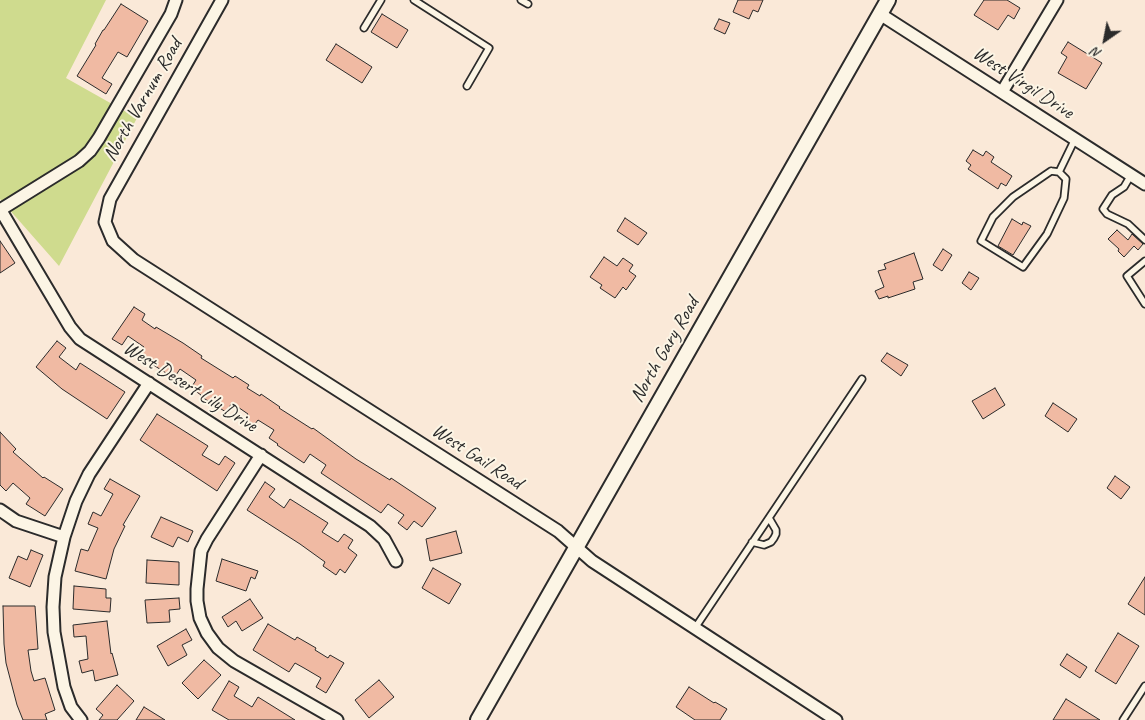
<!DOCTYPE html>
<html>
<head>
<meta charset="utf-8">
<style>
  body { margin:0 }
  #map { position:relative; width:1145px; height:720px; overflow:hidden; background:#fae9d8; font-family:Caveat,sans-serif }
  canvas { display:block }
  .north { position:absolute; left:1080px; top:15px; width:50px; height:50px; -webkit-text-stroke:4px #fcf5e5; paint-order:stroke; rotate:213deg; font-size:14px; font-weight:700; line-height:20px; text-align:center; color:#2b2b2b }
  .north::after { content:''; display:block; margin:auto; width:18px; height:22px; background:#2b2b2b; clip-path:polygon(50% 0,100% 100%,50% 72%,0 100%) }
</style>
</head>
<body>
<div id="map">
<canvas width="1145" height="720"></canvas>
<div class="north">N</div>
</div>
<script>
const g = document.querySelector('canvas').getContext('2d');
g.lineJoin = 'round';
function fillPath(path, color) {
  g.fillStyle = color;
  g.fill(path, 'evenodd');
}
function poly(rows) {
  const path = new Path2D();
  for (const r of rows) {
    path.moveTo(r[0], r[1]);
    for (let i = 2; i < r.length; i += 2) path.lineTo(r[i], r[i + 1]);
  }
  return path;
}
function trace(path, color, width, dash) {
  g.strokeStyle = color;
  g.lineWidth = width;
  g.lineCap = dash ? 'butt' : 'round';
  g.setLineDash(dash || []);
  g.stroke(path);
}
function label(font, color, halo, rows, align = 'center') {
  g.font = font + ' Caveat,sans-serif';
  g.lineWidth = 4;
  g.setLineDash([]);
  g.textBaseline = 'middle';
  g.strokeStyle = halo;
  g.fillStyle = color;
  for (const [text, x, y, turn = 0] of rows) {
    g.save();
    g.translate(x, y);
    g.rotate((+turn || 0) * Math.PI / 180);
    g.textAlign = isNaN(turn) ? turn : align;
    if (halo) g.strokeText(text, 0, 0);
    g.fillText(text, 0, 0);
    g.restore();
  }
}
fillPath(poly([
  [0,0,106,0,66,78,137,118,59,266,0,199]
]), '#cfdb8e');
const building = poly([
  [738,0,763,0,758,12,753,10,749,19,733,12,738,0],
  [984,0,1007,0,1020,8,1014,19,1008,15,998,30,974,15,984,0],
  [121,4,148,21,127,57,118,52,102,78,112,84,106,94,77,76,96,45,95,44,103,30,104,30,121,4],
  [382,14,408,30,397,48,371,32,382,14],
  [719,19,730,23,725,34,714,29,719,19],
  [1068,42,1102,63,1086,89,1058,73,1067,57,1061,53,1068,42],
  [336,44,372,67,362,83,326,60,336,44],
  [973,150,983,156,986,151,994,157,991,162,1012,176,1006,186,1001,183,998,189,968,169,971,165,966,161,973,150],
  [625,218,647,233,638,245,617,231,625,218],
  [1012,219,1022,225,1023,222,1031,226,1013,255,998,246,1012,219],
  [1117,230,1128,240,1132,234,1143,244,1138,250,1134,246,1124,257,1118,251,1119,249,1108,239,1117,230],
  [0,241,15,263,0,273,0,241],
  [943,249,952,255,942,271,933,265,943,249],
  [914,253,923,279,913,282,915,289,888,298,888,296,879,299,875,291,884,287,878,271,886,269,884,264,914,253],
  [604,257,617,266,623,258,633,265,629,271,636,276,626,290,623,287,615,298,600,288,602,285,590,277,604,257],
  [969,272,979,278,971,290,962,283,969,272],
  [134,307,145,314,142,320,155,329,156,327,183,343,202,356,201,358,233,378,235,376,249,385,247,388,260,396,261,394,280,407,279,408,312,429,313,428,356,459,390,480,391,478,436,508,422,527,414,521,407,530,398,523,404,515,388,504,381,513,321,473,326,465,310,454,304,463,277,445,278,444,269,438,274,430,258,420,251,429,242,423,248,414,232,403,226,412,200,396,201,395,191,388,196,380,180,369,174,378,147,361,139,355,144,347,128,336,122,345,112,339,134,307],
  [57,341,66,348,59,357,76,370,80,363,125,392,107,419,62,389,36,367,57,341],
  [887,353,908,365,901,376,881,361,887,353],
  [995,388,1005,405,983,419,972,401,995,388],
  [1053,403,1077,419,1068,432,1045,416,1053,403],
  [157,414,208,446,202,455,219,465,225,456,235,463,217,491,140,440,157,414],
  [0,432,16,449,13,452,43,478,44,477,63,489,45,516,26,504,30,498,13,483,6,491,0,485,0,432],
  [1115,476,1130,487,1121,499,1107,488,1115,476],
  [110,479,140,496,123,525,125,526,114,549,106,579,75,571,81,549,88,551,98,528,88,524,93,512,101,516,113,494,104,489,110,479],
  [265,482,275,489,269,497,284,508,290,499,328,523,322,532,338,542,344,534,353,540,348,548,357,555,345,573,340,569,336,575,323,566,325,562,300,544,247,510,265,482],
  [161,517,193,531,188,542,178,537,173,547,151,537,161,517],
  [456,531,462,553,430,561,426,539,456,531],
  [31,550,43,555,30,587,9,578,18,556,27,560,31,550],
  [222,559,258,571,255,579,251,577,246,591,216,581,222,559],
  [147,560,179,562,179,585,146,583,147,560],
  [433,568,461,584,449,604,422,588,433,568],
  [1145,577,1145,615,1128,604,1145,577],
  [74,586,106,589,106,598,111,598,110,612,73,609,74,586],
  [179,598,180,609,169,610,170,622,147,623,145,600,179,598],
  [250,599,263,618,242,631,236,621,228,627,222,617,250,599],
  [3,606,35,606,38,649,28,650,31,671,34,681,45,678,55,710,45,714,47,720,23,720,17,705,6,663,4,644,3,606],
  [107,621,111,654,112,653,118,675,95,681,93,670,82,673,79,661,88,659,86,636,74,637,73,625,107,621],
  [268,624,295,640,297,637,316,648,315,650,328,658,330,655,344,663,326,693,316,687,321,678,304,668,295,663,289,672,253,650,268,624],
  [186,629,192,640,182,645,187,655,168,666,157,646,186,629],
  [1118,633,1139,646,1116,684,1095,671,1118,633],
  [1067,654,1087,667,1080,678,1060,665,1067,654],
  [204,660,221,675,198,699,182,683,204,660],
  [379,680,394,697,369,718,355,700,379,680],
  [229,681,239,687,234,696,252,707,258,697,295,720,229,720,212,710,229,681],
  [117,685,134,701,117,720,99,720,103,715,96,709,117,685],
  [689,687,714,703,715,702,727,709,720,720,695,720,676,707,689,687],
  [1066,699,1100,720,1053,720,1066,699],
  [144,707,165,720,136,720,144,707]
]);
fillPath(building, '#f0baa3');
trace(building, '#2b2b2b', 1);
const service = poly([
  [414,0,489,48,467,86],
  [521,0,528,4],
  [364,28,381,0],
  [1051,171,1059,172,1066,179,1064,198,1047,234,1023,267,981,241,993,217,1013,197,1051,171],
  [1059,172,1075,139],
  [1131,175,1124,187,1112,195,1103,209,1107,214,1128,224,1145,240],
  [1145,261,1127,276,1145,304],
  [752,542,764,545,771,542,774,538,776,534,776,530,769,518],
  [695,628,862,379],
  [1123,720,1145,686]
]);
const minor = poly([
  [222,0,110,199,105,222,113,241,134,260,558,531,592,561,836,720],
  [880,14,1145,184],
  [1002,92,1057,0],
  [0,209,70,327,80,339,370,526,384,539,396,561],
  [0,210,79,161,90,151,99,138,171,14,176,0],
  [261,455,207,539,201,551,197,589,197,601,200,618,207,633,218,648,234,661,337,720],
  [0,510,16,521,64,537],
  [81,720,71,707,64,687,54,632,53,607,55,577,64,537,76,501,89,474,149,383]
]);
const tertiary = poly([
  [478,720,888,0]
]);
trace(service, '#2b2b2b', 9);
trace(minor, '#2b2b2b', 15);
trace(tertiary, '#2b2b2b', 18);
trace(service, '#fcf5e5', 5.5);
trace(minor, '#fcf5e5', 11);
trace(tertiary, '#fcf5e5', 14);
label('20px', '#2b2b2b', '#fcf5e5', [
  ["West Virgil Drive",1023,83,33],
  ["North Varnum Road",143,100,-60],
  ["North Gary Road",665,350,-60],
  ["West Desert Lily Drive",190,387,32],
  ["West Gail Road",477,457,33]
]);
</script>
</body>
</html>
